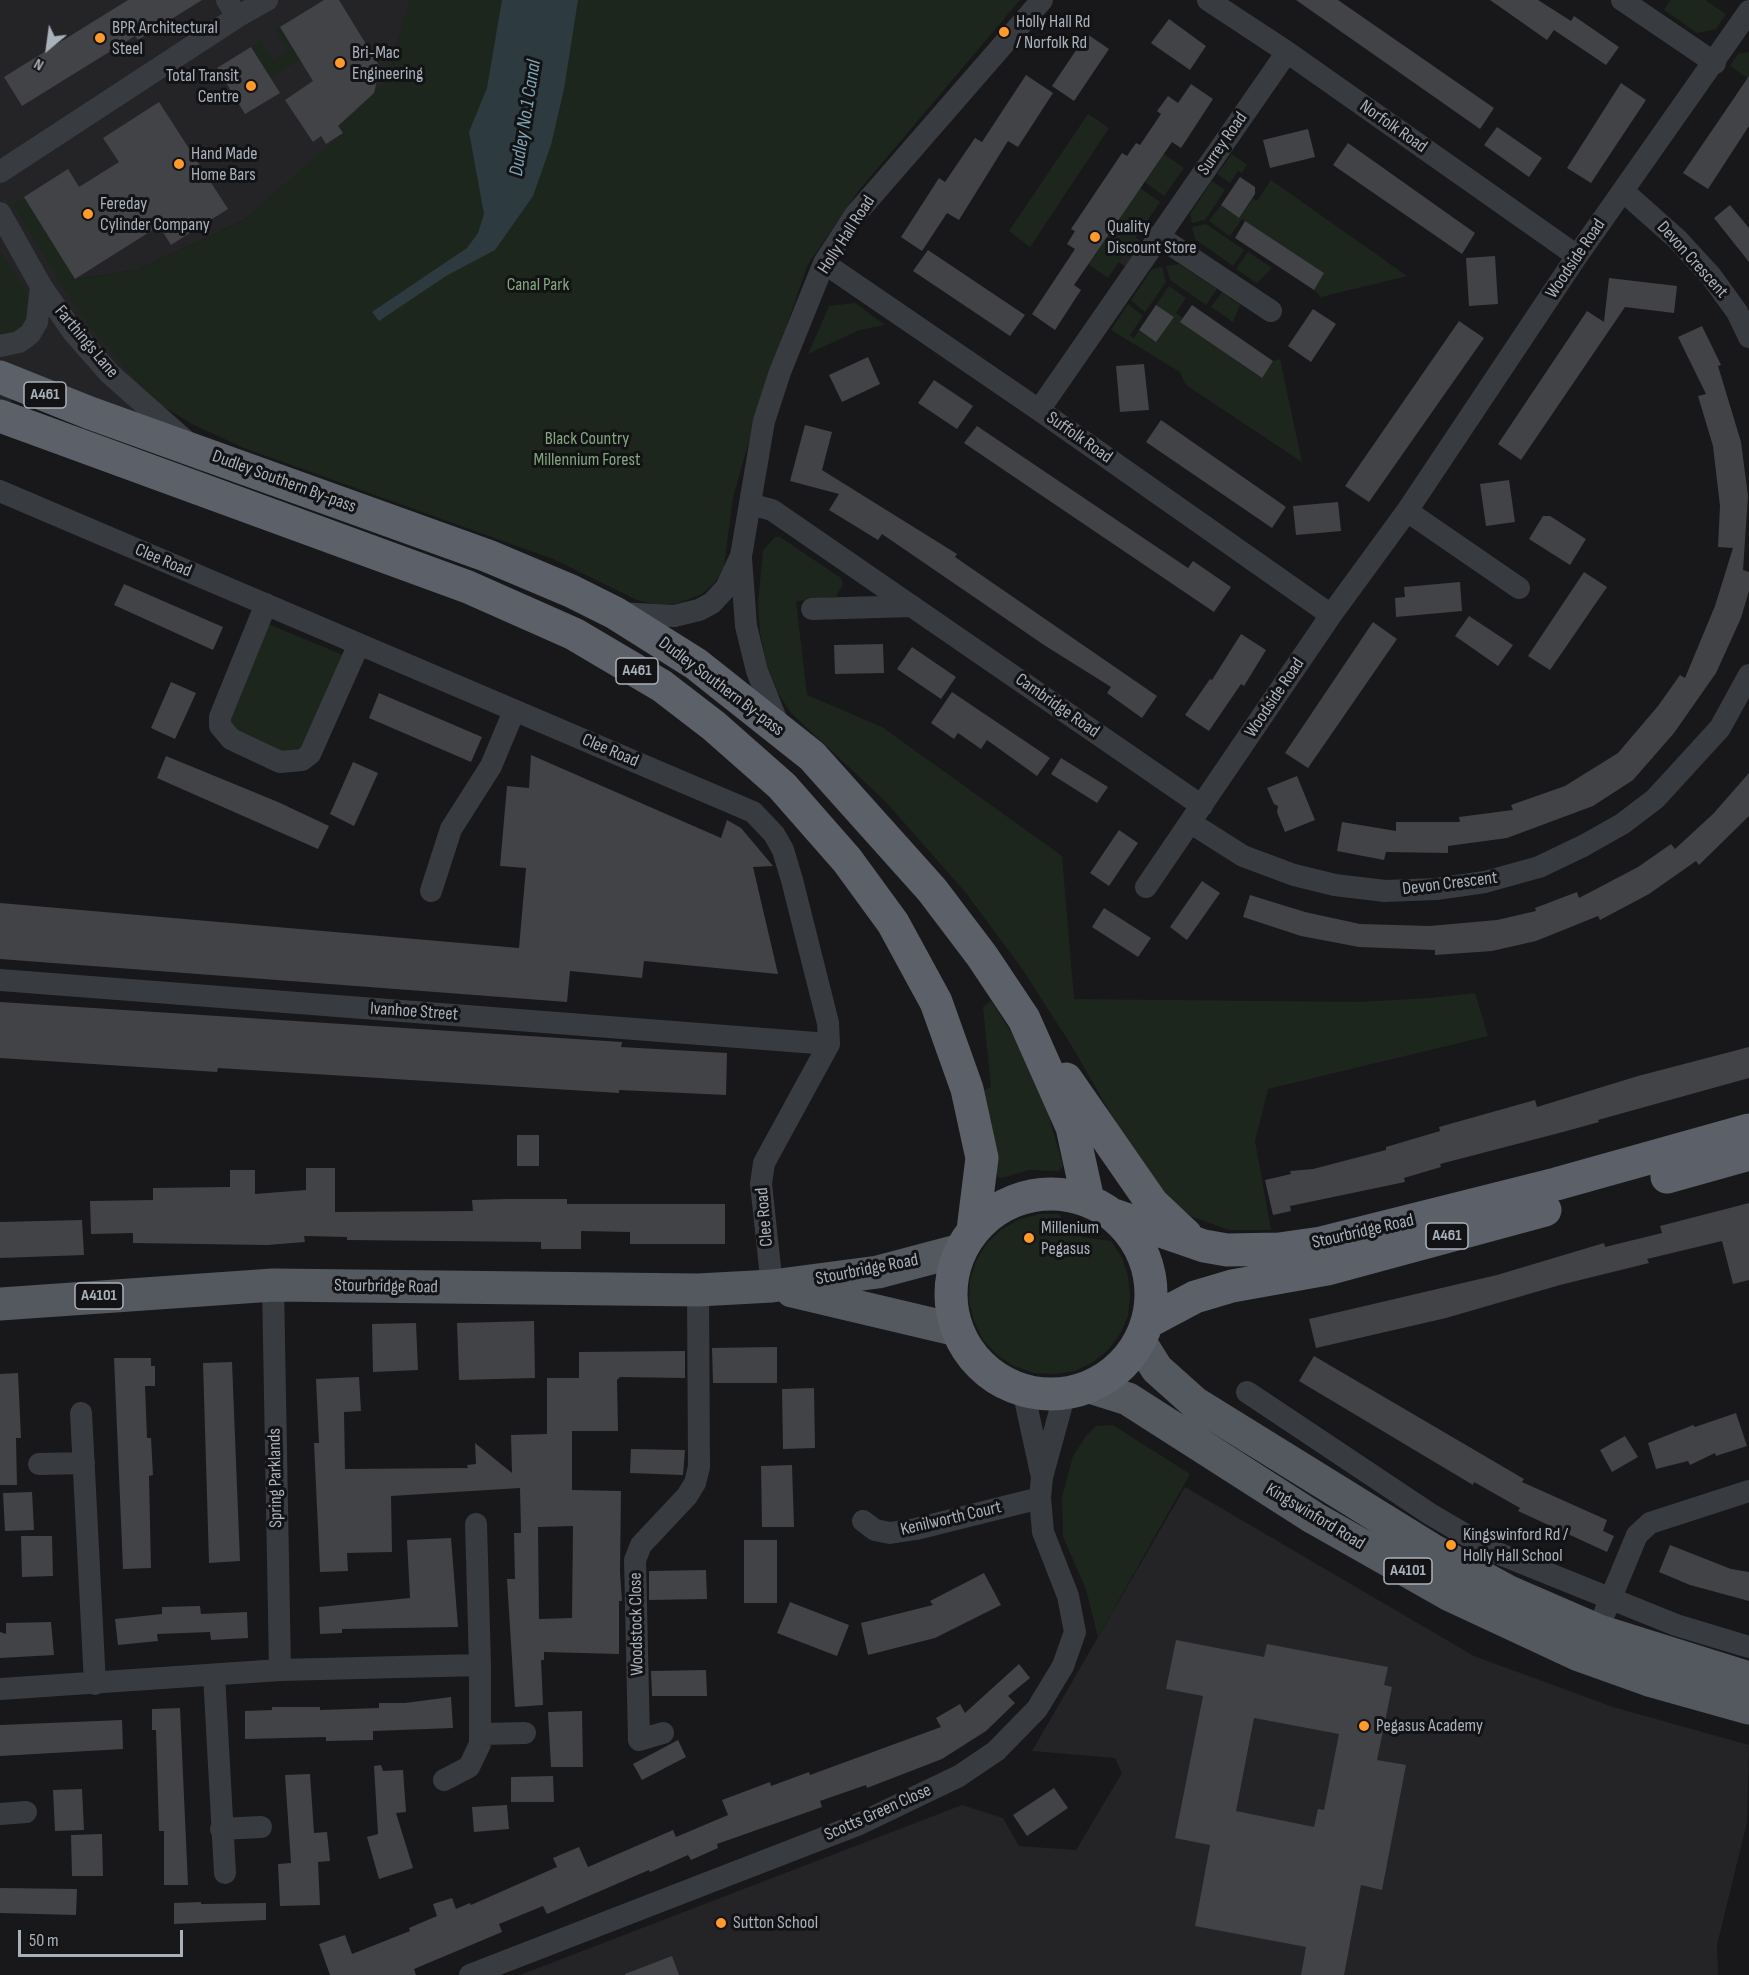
<!DOCTYPE html>
<html>
<head>
<meta charset="utf-8">
<style>
  body { margin:0 }
  #map { position:relative; width:1749px; height:1975px; overflow:hidden; background:#18181a; font-family:"Sofia Sans Condensed",sans-serif }
  canvas { display:block }
  .north { position:absolute; left:18px; top:18px; width:60px; height:60px; -webkit-text-stroke:4px #131315; paint-order:stroke; rotate:209deg; font-size:16px; font-weight:700; line-height:24px; text-align:center; color:#a9b1bb }
  .north::after { content:''; display:block; margin:auto; width:21px; height:27px; background:#a9b1bb; clip-path:polygon(50% 0,100% 100%,50% 72%,0 100%) }
  .scale { position:absolute; left:18px; top:1930px; width:165px; height:27px; box-sizing:border-box; border:3px solid #a9b1bb; border-top:0; padding-left:8px; font-size:18px; line-height:21px; white-space:nowrap; color:#a9b1bb; -webkit-text-stroke:4px #131315; paint-order:stroke }
</style>
</head>
<body>
<div id="map">
<canvas width="1749" height="1975"></canvas>
<div class="north">N</div>
<div class="scale">50 m</div>
</div>
<script>
const g = document.querySelector('canvas').getContext('2d');
g.lineJoin = 'round';
function fillPath(path, color) {
  g.fillStyle = color;
  g.fill(path, 'evenodd');
}
function poly(rows) {
  const path = new Path2D();
  for (const r of rows) {
    if (r.length === 3) {
      path.moveTo(r[0] + r[2], r[1]);
      path.arc(r[0], r[1], r[2], 0, 2 * Math.PI);
      continue;
    }
    path.moveTo(r[0], r[1]);
    for (let i = 2; i < r.length; i += 2) path.lineTo(r[i], r[i + 1]);
  }
  return path;
}
function trace(path, color, width, dash) {
  g.strokeStyle = color;
  g.lineWidth = width;
  g.lineCap = dash ? 'butt' : 'round';
  g.setLineDash(dash || []);
  g.stroke(path);
}
function label(font, color, halo, rows, align = 'center') {
  g.font = font + ' "Sofia Sans Condensed",sans-serif';
  g.lineWidth = 6;
  g.setLineDash([]);
  g.textBaseline = 'middle';
  g.strokeStyle = halo;
  g.fillStyle = color;
  for (const [text, x, y, turn = 0] of rows) {
    g.save();
    g.translate(x, y);
    g.rotate((+turn || 0) * Math.PI / 180);
    g.textAlign = isNaN(turn) ? turn : align;
    if (halo) g.strokeText(text, 0, 0);
    g.fillText(text, 0, 0);
    g.restore();
  }
}
fillPath(poly([
  [0,0,410,0,387,81,343,133,244,220,137,270,75,279,122,364,157,403,203,472,12,399,0,428],
  [1088,204,1150,248,1133,272,1071,229],
  [1185,1487,1474,1656,1613,1707,1749,1745,1747,1822,1717,1945,1718,1975,520,1975,962,1805,1003,1818,1019,1846,1076,1850,1122,1773,1115,1758,1032,1751]
]), '#242427');
fillPath(poly([
  [410,0,1020,0,860,189,808,264,763,393,733,497,724,567,715,582,702,594,678,603,659,605,637,600,553,559,244,448,194,425,157,403,96,335,76,308,13,205,24,197,76,279,137,270,244,220,342,133,340,125,387,81],
  [1670,0,1705,0,1726,14,1716,29,1697,33,1664,10],
  [280,27,300,60,270,78,251,47,260,40,273,60,288,51,276,30],
  [1749,52,1749,79,1730,66,1738,54],
  [1088,114,1109,128,1030,247,1009,231],
  [1164,154,1184,168,1164,196,1145,182],
  [1232,154,1247,165,1242,173,1238,171,1230,183,1217,174],
  [1271,180,1407,276,1321,297,1314,290,1324,273,1242,219,1230,236,1209,221,1221,205,1239,218,1253,198,1257,201],
  [1212,181,1225,190,1205,220,1192,223,1190,214],
  [1140,188,1160,202,1131,245,1111,230],
  [1206,224,1244,250,1233,266,1195,239,1192,227],
  [1105,239,1125,253,1108,278,1088,264],
  [0,250,28,296,31,307,29,318,16,333,0,338],
  [1248,252,1272,268,1257,283,1236,269],
  [1179,264,1217,289,1206,305,1170,280,1166,266],
  [1162,267,1166,282,1145,312,1131,300,1152,269],
  [1169,286,1186,298,1176,313,1183,318,1181,322,1261,378,1273,361,1280,359,1302,462,1186,385,1180,372,1111,330,1128,304,1143,316,1130,335,1134,338,1139,330,1156,342,1173,317,1156,305],
  [1222,292,1240,305,1233,322,1211,307],
  [855,303,885,325,859,330,808,354,829,306],
  [775,537,780,537,841,578,843,584,836,597,796,601,807,695,882,727,1062,856,1074,999,1358,1002,1431,998,1475,993,1488,1036,1268,1089,1255,1141,1271,1230,1229,1230,1191,1216,1159,1189,1120,1130,1073,1048,1023,970,966,893,885,801,791,713,778,693,767,666,760,632,758,604,763,550],
  [268,624,343,655,301,747,287,754,235,732,231,726,231,715],
  [991,1001,1019,1044,1039,1081,1063,1166,1059,1171,1029,1170,1005,1177,999,1178,997,1174,996,1156,982,1091,991,1087,983,1007],
  [1039,1214,1059,1214,1072,1232,1082,1237,1111,1241,1122,1258,1128,1276,1130,1296,1128,1316,1120,1334,1108,1350,1093,1362,1075,1371,1055,1374,1034,1373,1014,1366,997,1355,983,1340,974,1321,969,1301,970,1280,976,1261,987,1243,1002,1229,1020,1219],
  [1113,1425,1190,1474,1098,1637,1086,1589,1063,1537,1062,1497,1073,1456,1086,1436,1096,1426]
]), '#1d261d');
fillPath(poly([
  [502,0,578,0,564,89,551,145,533,196,495,250,446,276,379,321,372,312,467,248,478,233,484,214,469,132,487,88]
]), '#2d3a3f');
fillPath(poly([
  [128,0,202,0,138,40,135,36,22,106,4,77],
  [324,0,339,0,380,67,374,93,338,126,343,133,326,144,321,136,313,142,285,100,313,81,280,27],
  [1296,0,1338,0,1494,108,1480,129],
  [1490,0,1538,0,1571,21,1574,16,1619,47,1606,65,1554,30,1547,40],
  [1169,19,1206,46,1190,70,1151,43],
  [1087,34,1109,49,1074,101,1052,86],
  [251,47,280,93,245,114,217,68],
  [1026,75,1053,93,1018,147,1008,141,959,220,947,213,922,251,901,237,939,178,945,182,975,138,982,142],
  [1749,76,1749,126,1708,189,1683,173],
  [1621,83,1646,100,1591,183,1567,168],
  [1191,84,1213,99,1181,148,1172,142,1074,285,1081,290,1055,330,1032,314,1075,249,1067,244,1075,231,1071,229,1122,153,1127,156,1136,143,1140,145,1161,114,1157,111,1168,96,1178,103],
  [159,102,228,209,171,245,159,226,75,279,24,197,68,169,79,187,119,162,103,138],
  [1497,127,1542,158,1529,177,1484,145],
  [1308,129,1315,157,1270,168,1263,140],
  [1348,143,1475,233,1462,254,1333,165],
  [1240,177,1255,187,1255,194,1239,218,1221,205],
  [1730,205,1749,228,1749,262,1714,218],
  [1245,221,1324,273,1314,290,1235,238],
  [928,250,1025,315,1010,336,913,271],
  [1495,256,1498,304,1469,306,1466,258],
  [1609,278,1677,286,1674,313,1625,307,1521,460,1498,444,1587,311,1604,322],
  [1156,305,1174,317,1156,342,1139,330],
  [1192,305,1273,361,1262,378,1180,322],
  [1313,309,1336,324,1311,362,1288,346],
  [1459,321,1484,338,1369,502,1345,486],
  [1702,326,1721,365,1718,366,1741,442,1748,496,1743,570,1749,572,1749,591,1741,618,1716,673,1674,733,1633,780,1593,806,1507,838,1448,846,1448,853,1386,852,1384,860,1337,851,1342,822,1396,831,1396,822,1460,822,1459,817,1513,810,1511,805,1565,786,1618,753,1658,706,1680,675,1685,678,1715,606,1733,548,1718,547,1720,506,1713,446,1698,396,1706,394,1678,337],
  [868,357,880,384,842,402,829,375],
  [1144,364,1149,410,1120,412,1116,366],
  [934,380,973,406,957,429,918,403],
  [1161,420,1286,507,1272,528,1146,442],
  [805,425,832,432,822,470,957,554,955,557,1157,696,1142,718,1107,693,1111,687,1044,645,882,534,878,540,829,510,839,494,790,481],
  [977,426,1188,568,1193,561,1231,587,1214,612,964,443],
  [1509,480,1515,522,1486,526,1480,484],
  [1338,502,1341,531,1296,535,1293,506],
  [1543,516,1550,516,1586,539,1570,565,1529,539],
  [1584,572,1607,587,1550,670,1528,656],
  [1460,582,1462,611,1396,617,1395,598,1405,597,1404,587],
  [124,584,223,627,213,650,114,605],
  [1469,616,1513,645,1498,666,1455,636],
  [1373,622,1397,639,1308,768,1285,753],
  [1241,634,1266,650,1244,686,1241,684,1209,731,1185,715,1210,679,1212,680],
  [883,644,884,673,835,674,834,645],
  [912,647,956,677,941,699,897,669],
  [171,682,196,693,175,739,151,728],
  [952,692,1050,758,1037,776,987,740,981,749,958,733,954,739,931,723],
  [379,693,482,737,471,762,369,718],
  [531,755,721,838,727,820,741,828,773,866,753,867,778,974,644,961,642,978,570,971,567,1002,0,959,0,903,519,948,526,868,500,866,507,786,529,788],
  [166,756,278,802,329,826,318,849,157,778],
  [1061,758,1108,787,1097,803,1051,774],
  [353,762,378,773,354,826,330,814],
  [1749,773,1749,816,1699,865,1696,861,1649,894,1600,920,1598,916,1536,941,1492,951,1435,955,1435,950,1359,947,1301,936,1243,917,1250,895,1305,912,1360,924,1430,926,1497,920,1536,911,1535,908,1577,892,1579,898,1638,867,1671,844,1675,849,1713,814],
  [1297,776,1315,820,1285,832,1277,812,1278,806,1274,804,1267,788],
  [1119,830,1138,843,1109,886,1090,873],
  [1202,881,1220,893,1187,940,1170,927],
  [1104,908,1151,938,1138,957,1092,927],
  [0,1002,622,1042,621,1047,727,1053,726,1095,619,1090,619,1093,218,1068,217,1072,0,1058],
  [1749,1047,1749,1078,1598,1120,1599,1122,1563,1132,1440,1164,1441,1167,1404,1178,1405,1182,1290,1206,1291,1211,1273,1215,1265,1180,1291,1174,1290,1171,1313,1169,1386,1150,1386,1147,1440,1131,1439,1127,1535,1100,1537,1107,1638,1076],
  [517,1135,539,1135,539,1166,517,1166],
  [306,1168,335,1168,335,1212,473,1211,472,1200,507,1199,567,1199,567,1204,725,1204,725,1244,630,1244,630,1232,581,1231,581,1249,541,1249,541,1242,347,1240,347,1237,304,1236,305,1242,267,1245,133,1243,133,1233,91,1234,90,1201,153,1200,153,1188,230,1187,230,1170,255,1170,255,1194,306,1190],
  [1749,1203,1749,1280,1733,1284,1722,1241,1647,1259,1649,1263,1560,1285,1446,1318,1316,1348,1309,1319,1497,1275,1604,1243,1605,1247,1662,1233,1660,1226],
  [82,1220,84,1255,0,1258,0,1222],
  [534,1321,535,1378,459,1380,457,1323],
  [416,1323,418,1370,373,1372,372,1324],
  [777,1347,777,1383,713,1383,712,1348],
  [685,1351,685,1378,620,1377,617,1380,618,1431,572,1431,572,1490,621,1491,620,1572,622,1601,619,1601,619,1654,544,1652,544,1660,541,1660,543,1705,515,1707,507,1579,515,1579,514,1533,521,1533,520,1488,391,1496,392,1552,347,1553,348,1571,320,1572,314,1443,319,1443,316,1379,359,1377,361,1411,344,1412,345,1469,468,1468,467,1465,476,1464,475,1443,512,1473,511,1435,547,1434,547,1378,579,1378,579,1352],
  [573,1526,572,1618,539,1619,538,1527],
  [1314,1356,1524,1479,1522,1482,1607,1520,1603,1531,1614,1536,1607,1552,1518,1511,1520,1508,1474,1482,1473,1485,1299,1381],
  [114,1358,151,1358,151,1366,155,1366,155,1386,145,1386,147,1438,151,1438,153,1475,149,1476,151,1568,123,1569],
  [232,1362,240,1561,209,1563,203,1363],
  [18,1373,21,1438,16,1438,17,1485,0,1485,0,1374],
  [814,1388,815,1448,783,1449,782,1389],
  [1736,1413,1747,1446,1716,1456,1715,1453,1690,1465,1688,1461,1656,1469,1648,1443,1693,1425,1695,1427],
  [1625,1436,1638,1457,1612,1472,1600,1450],
  [631,1449,685,1450,683,1475,630,1473],
  [792,1465,794,1527,762,1527,761,1466],
  [32,1492,34,1530,5,1531,3,1493],
  [21,1536,52,1536,53,1576,22,1577],
  [451,1538,458,1627,342,1629,342,1633,320,1634,319,1607,410,1598,407,1540],
  [744,1540,777,1540,777,1603,744,1603],
  [1670,1545,1731,1569,1749,1572,1749,1601,1690,1585,1659,1572],
  [706,1570,707,1599,649,1600,649,1571],
  [984,1573,1001,1605,935,1638,868,1655,861,1623,933,1605,930,1601],
  [790,1602,849,1625,837,1656,777,1633],
  [200,1606,201,1614,247,1612,248,1638,211,1640,210,1632,157,1634,158,1641,118,1645,115,1619,162,1614,162,1607],
  [51,1622,54,1655,0,1658,0,1632,6,1634,6,1623],
  [1176,1640,1264,1657,1267,1644,1388,1667,1384,1685,1392,1687,1377,1760,1406,1765,1382,1890,1361,1885,1344,1975,1301,1975,1306,1947,1195,1926,1210,1845,1175,1838,1203,1696,1166,1689],
  [1254,1718,1339,1734,1324,1810,1318,1809,1314,1827,1236,1811],
  [1019,1664,1030,1678,1008,1696,1015,1703,986,1731,942,1759,867,1788,866,1785,820,1801,822,1807,717,1844,718,1848,691,1860,688,1855,650,1872,649,1870,547,1914,543,1906,499,1924,502,1932,414,1969,416,1975,330,1975,319,1944,345,1935,352,1954,410,1931,409,1928,437,1916,433,1904,452,1898,456,1909,470,1903,471,1905,557,1867,553,1858,579,1847,588,1867,673,1830,676,1837,728,1815,722,1800,770,1782,771,1786,809,1772,810,1775,941,1727,936,1718,960,1704,965,1713],
  [706,1670,707,1696,652,1696,651,1671],
  [451,1697,453,1728,373,1731,373,1740,326,1741,326,1737,245,1739,245,1711,272,1710,272,1707,320,1707,320,1710,379,1708,379,1703,405,1703],
  [180,1708,188,1885,164,1885,164,1831,159,1831,156,1730,152,1730,152,1709],
  [582,1711,583,1767,551,1767,548,1712],
  [122,1720,123,1749,0,1756,0,1725],
  [678,1740,686,1757,642,1780,633,1764],
  [381,1765,383,1771,403,1770,406,1812,396,1813,413,1868,379,1879,367,1837,378,1834,374,1766],
  [310,1774,314,1833,327,1832,330,1861,318,1862,320,1905,280,1906,278,1864,291,1863,285,1775],
  [553,1776,554,1802,511,1802,511,1777],
  [1054,1788,1068,1808,1027,1836,1013,1815],
  [82,1789,84,1830,55,1831,53,1790],
  [507,1805,509,1829,474,1832,472,1807],
  [102,1834,103,1876,72,1876,71,1835],
  [0,1888,77,1889,76,1915,0,1913],
  [201,1902,201,1904,266,1903,266,1920,174,1924,174,1903],
  [672,1956,679,1975,625,1975,625,1974]
]), '#424347');
trace(poly([
  [1208,0,1287,52,1577,256],
  [1622,0,1715,63],
  [237,17,267,0],
  [0,172,237,17,227,0],
  [1623,191,1677,239,1711,276,1737,312,1749,337],
  [0,213,41,286,73,332,109,373,187,442],
  [1158,236,1271,311],
  [824,263,1039,410,1331,615],
  [0,346,19,342,30,334,37,322,41,286],
  [1039,410,1287,52],
  [0,491,753,812,774,834,783,850,792,880,828,1023,829,1044,764,1163,761,1184,772,1286],
  [750,504,772,510,1202,806],
  [1407,511,1519,588],
  [741,558,746,626,757,671,780,729],
  [266,604,220,717,220,726,231,739,280,762,302,760,310,754,359,644],
  [812,609,912,606],
  [619,613,674,616,699,610,712,603,726,588,741,556,764,421,780,372,824,263,855,215,1042,0],
  [1191,823,1243,856,1294,875,1335,885,1385,891,1436,889,1485,882,1539,867,1583,846,1622,824,1655,799,1720,728,1749,675],
  [1146,887,1331,615,1407,511,1577,256,1749,11],
  [431,891,451,829,491,766,514,711],
  [0,980,829,1044],
  [273,1285,280,1670],
  [1023,1390,1041,1473],
  [1247,1392,1430,1514,1495,1552,1676,1625,1749,1647],
  [81,1413,95,1684],
  [39,1464,84,1463],
  [863,1521,875,1530,890,1533,916,1529,1040,1498],
  [1605,1612,1637,1535,1650,1523,1749,1491],
  [214,1675,225,1873],
  [0,1689,280,1670,480,1665,476,1524],
  [663,1733,639,1740,635,1560,641,1545,687,1496,695,1483,699,1467,698,1290],
  [482,1734,525,1733],
  [444,1780,469,1767,480,1744,480,1665],
  [0,1814,26,1812],
  [221,1829,261,1827],
  [470,1975,857,1825,959,1776,996,1751,1037,1709,1063,1666,1075,1632,1068,1596,1043,1532,1040,1498,1042,1477,1065,1393]
]), '#383b40', 22);
trace(poly([
  [792,1291,957,1330],
  [0,1304,273,1285,698,1290,772,1286,878,1272,961,1250],
  [1140,1342,1157,1369,1195,1403,1434,1551,1509,1592,1599,1631,1749,1678],
  [1090,1387,1128,1399,1314,1518,1448,1594,1579,1655,1649,1680,1749,1708]
]), '#54585f', 33);
trace(poly([
  [0,377,90,413,488,556,571,591,615,613,696,664,812,756,932,890,982,956,1024,1019,1072,1127,1088,1200],
  [0,416,468,587,574,634,662,686,714,726,782,786,847,860,893,923,936,1002,967,1089,982,1158,973,1230],
  [1066,1079,1152,1203,1186,1235],
  [1667,1177,1749,1154],
  [1051,1294,100],
  [1114,1215,1204,1246,1227,1250,1279,1249,1321,1243,1556,1184,1749,1130],
  [1148,1322,1195,1297,1232,1286,1327,1269,1545,1210]
]), '#5c6068', 33);
for (const [x, y, r, color] of [
  [1004,32,6,"#ff9a2b"],
  [100,38,6,"#ff9a2b"],
  [340,63,6,"#ff9a2b"],
  [251,86,6,"#ff9a2b"],
  [179,164,6,"#ff9a2b"],
  [88,214,6,"#ff9a2b"],
  [1095,237,6,"#ff9a2b"],
  [1029,1238,6,"#ff9a2b"],
  [1451,1545,6,"#ff9a2b"],
  [1364,1726,6,"#ff9a2b"],
  [721,1923,6,"#ff9a2b"]
]) {
  const dot = new Path2D();
  dot.arc(x, y, r, 0, 2 * Math.PI);
  g.fillStyle = color;
  g.fill(dot);
  trace(dot, '#131315', 2);
}
for (const [x, y, w] of [
  [45,395,42],
  [637,671,42],
  [1447,1236,42],
  [99,1296,48],
  [1408,1571,48]
]) {
  const box = new Path2D();
  box.roundRect(x - w / 2, y - 13, w, 26, 4.5);
  g.fillStyle = '#131315';
  g.fill(box);
  trace(box, '#a9b1bb', 1.5);
}
label('bold 16px', '#a9b1bb', null, [
  ["A461",45,395],
  ["A461",637,671],
  ["A461",1447,1236],
  ["A4101",99,1296],
  ["A4101",1408,1571]
]);
label('18px', '#a9b1bb', '#131315', [
  ["Holly Hall Rd",1016,22],
  ["/ Norfolk Rd",1016,43],
  ["BPR Architectural",112,28],
  ["Steel",112,49],
  ["Bri-Mac",352,53],
  ["Engineering",352,74],
  ["Total Transit",239,76,"right"],
  ["Centre",239,97,"right"],
  ["Hand Made",191,154],
  ["Home Bars",191,175],
  ["Fereday",100,204],
  ["Cylinder Company",100,225],
  ["Quality",1107,227],
  ["Discount Store",1107,248],
  ["Millenium",1041,1228],
  ["Pegasus",1041,1249],
  ["Kingswinford Rd /",1463,1535],
  ["Holly Hall School",1463,1556],
  ["Pegasus Academy",1376,1726],
  ["Sutton School",733,1923]
], 'left');
label('18px', '#a9b1bb', '#131315', [
  ["Norfolk Road",1393,127,35],
  ["Surrey Road",1223,144,-55],
  ["Holly Hall Road",847,235,-57],
  ["Woodside Road",1576,259,-56],
  ["Devon Crescent",1692,260,48],
  ["Farthings Lane",86,342,50],
  ["Suffolk Road",1079,438,35],
  ["Dudley Southern By-pass",284,482,20],
  ["Clee Road",163,561,23],
  ["Dudley Southern By-pass",721,687,37],
  ["Woodside Road",1275,698,-56],
  ["Cambridge Road",1057,706,35],
  ["Clee Road",610,751,23],
  ["Devon Crescent",1450,884,-7],
  ["Ivanhoe Street",414,1012,4],
  ["Clee Road",765,1217,-95],
  ["Stourbridge Road",1363,1232,-13],
  ["Stourbridge Road",867,1270,-11],
  ["Stourbridge Road",386,1287,1],
  ["Spring Parklands",276,1478,-91],
  ["Kingswinford Road",1315,1517,31],
  ["Kenilworth Court",951,1519,-13],
  ["Woodstock Close",637,1624,-91],
  ["Scotts Green Close",878,1813,-24]
]);
label('18px', '#82a77f', '#131315', [
  ["Canal Park",538,285],
  ["Black Country",587,439],
  ["Millennium Forest",587,460]
]);
label('italic 20px', '#7ea5b8', '#131315', [
  ["Dudley No.1 Canal",526,118,-81]
]);
</script>
</body>
</html>
